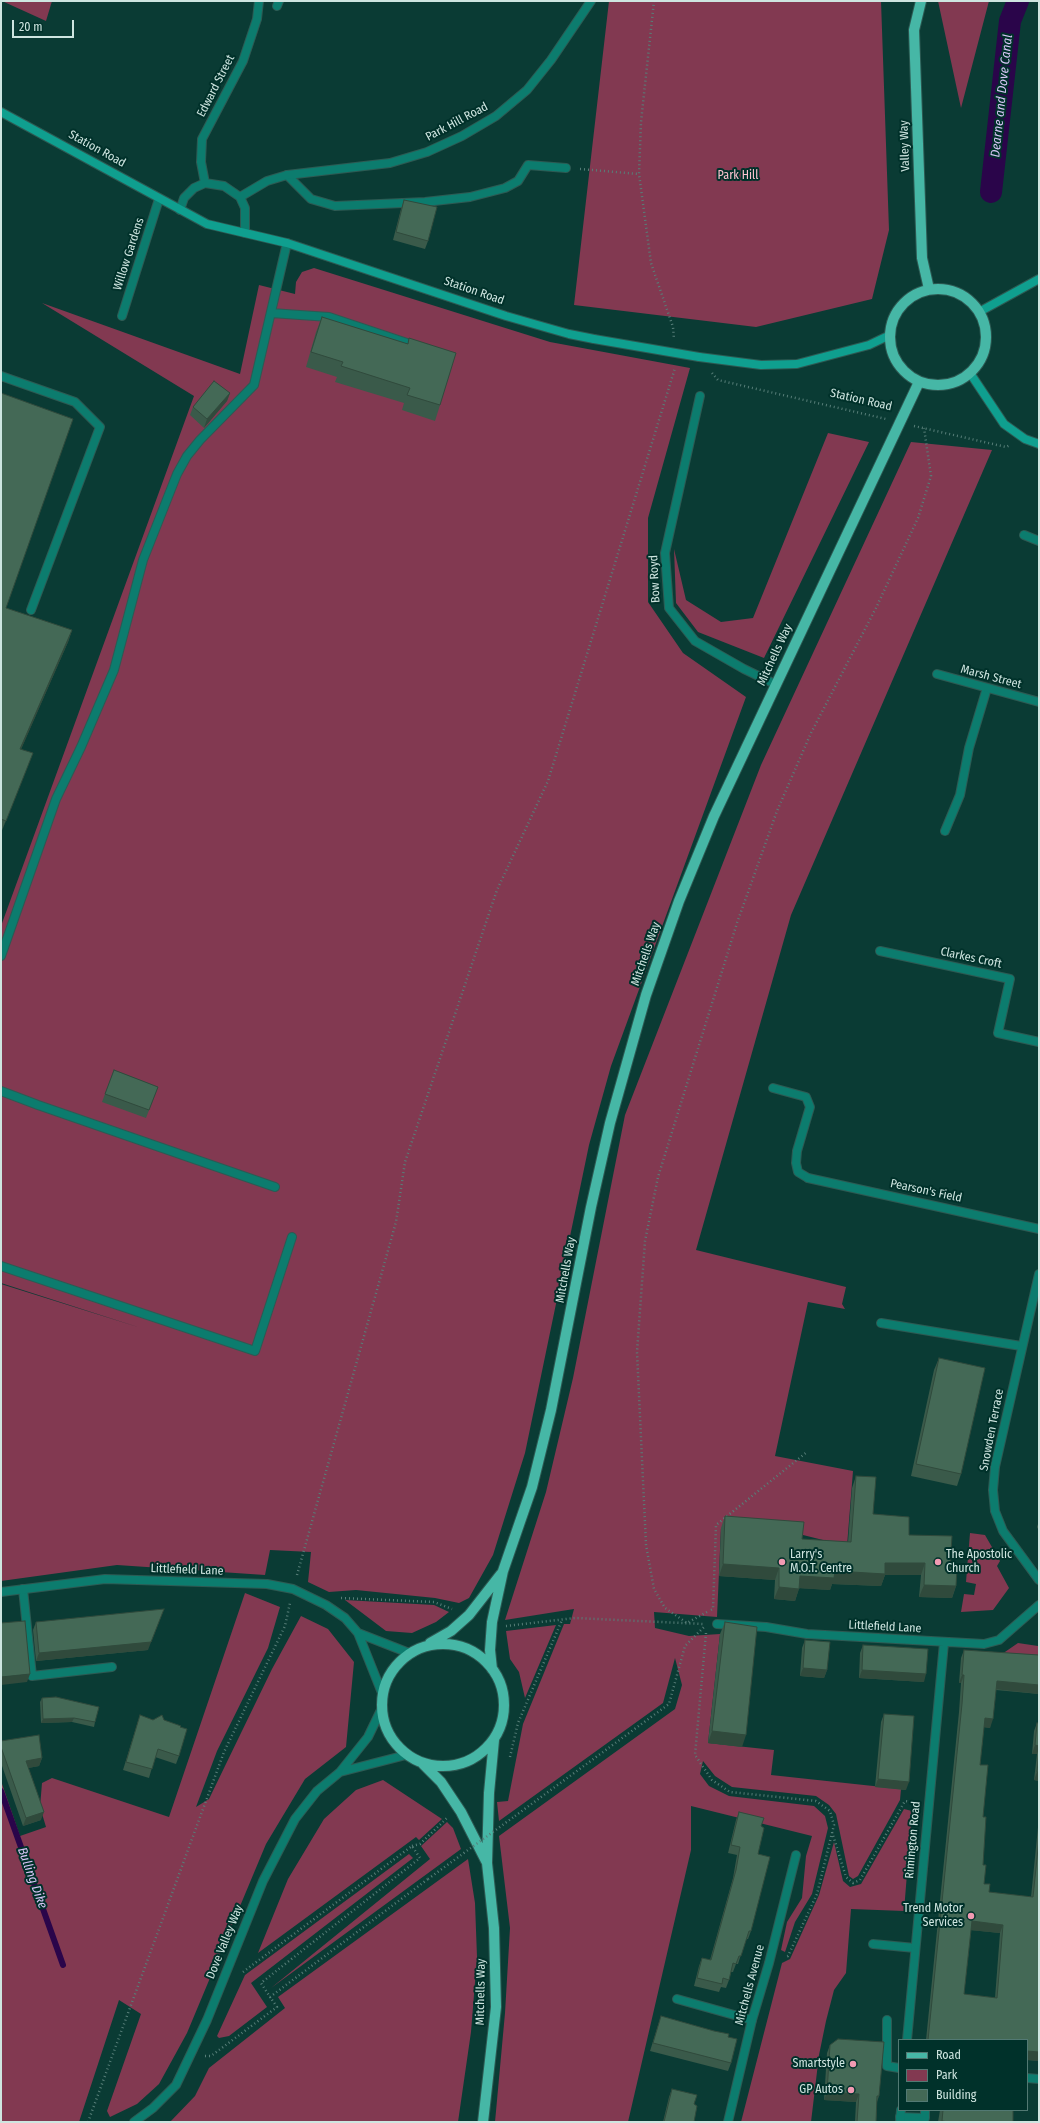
<!DOCTYPE html>
<html>
<head>
<meta charset="utf-8">
<style>
  body { margin:0 }
  #map { position:relative; width:1040px; height:2123px; overflow:hidden; background:#0a3b34; font-family:"Fira Sans Condensed",sans-serif }
  canvas { display:block }
  .frame { position:absolute; inset:0; border:2px solid #cee5e0; pointer-events:none }
  .legend { position:absolute; left:898px; top:2039px; width:130px; height:72px; box-sizing:border-box; background:#00312a; border:1px solid #527973; margin:0; padding:5px 7px; list-style:none; font-size:12px; color:#cee5e0 }
  .legend li { display:flex; align-items:center; gap:8px; height:20px }
  .legend b { width:20px; border:1px solid #527973 }
  .scale { position:absolute; left:12px; top:20px; width:62px; height:18px; box-sizing:border-box; border:2px solid #cee5e0; border-top:0; padding-left:5px; font-size:12px; line-height:14px; white-space:nowrap; color:#cee5e0; -webkit-text-stroke:3px #00312a; paint-order:stroke }
</style>
</head>
<body>
<div id="map">
<canvas width="1040" height="2123"></canvas>
<div class="frame"></div>
<ul class="legend">
<li><b style="height:5px;background:#46b7a6"></b>Road</li>
<li><b style="height:11px;background:#823951"></b>Park</li>
<li><b style="height:11px;background:#446956"></b>Building</li>
</ul>
<div class="scale">20 m</div>
</div>
<script>
const g = document.querySelector('canvas').getContext('2d');
g.lineJoin = 'round';
function fillPath(path, color) {
  g.fillStyle = color;
  g.fill(path, 'evenodd');
}
function poly(rows) {
  const path = new Path2D();
  for (const r of rows) {
    if (r.length === 3) {
      path.moveTo(r[0] + r[2], r[1]);
      path.arc(r[0], r[1], r[2], 0, 2 * Math.PI);
      continue;
    }
    path.moveTo(r[0], r[1]);
    for (let i = 2; i < r.length; i += 2) path.lineTo(r[i], r[i + 1]);
  }
  return path;
}
function trace(path, color, width, dash) {
  g.strokeStyle = color;
  g.lineWidth = width;
  g.lineCap = dash ? 'butt' : 'round';
  g.setLineDash(dash || []);
  g.stroke(path);
}
function label(font, color, halo, rows, align = 'center') {
  g.font = font + ' "Fira Sans Condensed",sans-serif';
  g.lineWidth = 4;
  g.setLineDash([]);
  g.textBaseline = 'middle';
  g.strokeStyle = halo;
  g.fillStyle = color;
  for (const [text, x, y, turn = 0] of rows) {
    g.save();
    g.translate(x, y);
    g.rotate((+turn || 0) * Math.PI / 180);
    g.textAlign = isNaN(turn) ? turn : align;
    if (halo) g.strokeText(text, 0, 0);
    g.fillText(text, 0, 0);
    g.restore();
  }
}
fillPath(poly([
  [2,1,52,1,46,21],
  [609,1,881,1,889,230,872,299,756,327,574,305],
  [938,1,989,1,961,108],
  [314,268,550,342,690,368,648,518,648,602,683,653,746,697,611,1066,589,1145,525,1453,493,1555,469,1598,459,1603,435,1598,356,1590,329,1592,308,1582,311,1552,270,1550,265,1575,117,1565,1,1581,1,1284,141,1328,1,1283,1,926,194,396,42,303,240,374,259,285,295,294,296,282,302,272],
  [828,433,869,442,764,658,698,632,676,603,674,549,686,600,721,622,753,618],
  [911,442,992,450,791,915,696,1250,846,1287,842,1304,845,1309,808,1302,775,1456,853,1471,847,1546,799,1534,721,1528,717,1617,654,1612,655,1628,689,1636,720,1634,708,1743,774,1750,771,1775,901,1789,900,1800,858,1876,853,1879,849,1876,836,1814,829,1805,816,1796,732,1787,715,1776,703,1761,700,1774,709,1786,729,1796,814,1806,825,1816,828,1828,812,1894,795,1922,785,1952,781,1950,787,1922,802,1898,806,1856,812,1836,691,1806,691,1850,628,2122,495,2122,505,2013,510,1928,499,1836,675,1709,682,1685,675,1658,663,1703,499,1821,497,1802,508,1801,523,1724,564,1624,570,1624,574,1609,505,1620,546,1492,573,1378,625,1115,761,765],
  [970,1533,985,1535,1000,1561,997,1566,1009,1588,993,1610,961,1612,964,1594,974,1595,976,1584,966,1582],
  [245,1593,280,1607,268,1648,217,1751,196,1807,209,1799,272,1669,301,1616,328,1629,354,1662,346,1747,305,1779,266,1844,187,2033,159,2084,137,2104,110,2117,107,2111,141,2014,119,2000,79,2122,1,2122,1,1781,20,1836,46,1827,40,1807,42,1783,52,1778,169,1817],
  [345,1600,434,1605,449,1612,436,1622,412,1633,386,1631],
  [556,1625,525,1698,519,1672,510,1659,506,1631],
  [1018,1643,1038,1646,1039,1656,1002,1654],
  [383,1780,442,1819,419,1840,416,1837,258,1953,288,1879,324,1819,356,1790],
  [904,1809,912,1811,904,1911,851,1909,846,1973,834,1990,826,2021,819,2055,811,2122,741,2122,782,1963,790,1959,819,1895,834,1842,843,1881,850,1887,861,1884],
  [447,1822,453,1828,461,1849,271,1988,430,1859,421,1846],
  [409,1854,413,1858,251,1983,267,2007,229,2036,219,2038,217,2036,245,1975],
  [468,1859,475,1903,477,1957,471,2032,458,2122,170,2122,195,2096,209,2068,285,2008,278,1997]
]), '#823951');
trace(poly([
  [1,1791,63,1965]
]), '#2a054a', 6);
trace(poly([
  [991,192,1010,21,1018,1]
]), '#2a054a', 22);
const lane = poly([
  [287,175,311,199,335,206,425,202,470,197,505,188,518,181,528,165,566,168],
  [271,313,329,317,413,345],
  [1,376,75,402,100,427,31,610],
  [700,396,665,553,669,608,695,641,744,669,775,684],
  [1024,535,1039,541],
  [945,831,960,795,969,748,987,688],
  [1,956,56,799,81,747,114,670,143,560,177,474,187,456,200,440,254,385,287,243],
  [773,1088,806,1097,810,1107,797,1151,796,1163,798,1172,808,1178],
  [1,1091,38,1105,275,1187],
  [1,1266,255,1351,292,1237],
  [881,1323,1021,1346],
  [23,1589,32,1676,112,1667],
  [873,1944,915,1948],
  [677,1999,752,2020],
  [887,2020,887,2066,899,2068],
  [900,2117,925,2118,925,2110]
]);
const street = poly([
  [277,6,279,1],
  [205,183,201,162,202,139,243,61,257,19,259,1],
  [240,197,267,181,287,175,390,163,427,152,462,136,496,116,527,90,551,60,591,1],
  [180,210,184,198,194,188,205,183,224,186,240,197,245,208,245,233],
  [122,316,159,199],
  [937,674,1039,702],
  [880,951,1010,979,998,1033,1039,1042],
  [808,1178,1039,1229],
  [1039,1274,995,1467,993,1490,995,1511,1003,1531,1039,1580],
  [1,1592,105,1579,267,1584,293,1589,326,1605,345,1618,358,1633,382,1693],
  [717,1624,766,1627,807,1634,984,1644,999,1640,1039,1605],
  [358,1633,409,1653],
  [340,1772,406,1755],
  [907,2040,944,1643],
  [1027,2078,1039,2079],
  [134,2122,153,2108,176,2085,207,2020,263,1881,295,1819,317,1791,340,1772,368,1737,381,1710],
  [728,2122,752,2020,769,1963,796,1855],
  [900,2122,901,2110]
]);
const secondary = poly([
  [1,112,207,224,287,243,506,316,569,334,594,339],
  [979,312,1039,279],
  [699,357,761,365,797,364,869,345,890,335],
  [970,373,1004,424,1025,439,1039,444]
]);
const primary = poly([
  [921,1,914,30,922,258,929,289],
  [938,337,48],
  [430,1643,451,1631,469,1615,501,1574],
  [443,1705,61],
  [492,1669,490,1650,492,1622,503,1571,532,1487,551,1410,591,1207,610,1123,646,995,679,901,714,816,919,382],
  [423,1764,441,1782,461,1812,486,1861],
  [483,2122,496,2007,494,1928,487,1863,489,1793,494,1740]
]);
trace(lane, '#2d5a53', 10);
trace(street, '#2d5a53', 10);
trace(secondary, '#2d5a53', 10);
trace(primary, '#2d5a53', 12);
trace(poly([
  [654,1,641,122,639,174,651,263,673,327,674,339],
  [580,169,639,174],
  [712,373,718,380,886,419],
  [914,426,1006,447,1010,445],
  [297,1575,396,1222,405,1162,497,890,548,781,675,368],
  [341,1598,434,1602,452,1609],
  [711,1610,713,1609,716,1525,807,1452],
  [707,1612,687,1623,665,1608,654,1589,646,1545,637,1352,645,1241,658,1177,737,923,777,811,811,733,876,608,918,518,931,476,924,428],
  [506,1626,575,1618,703,1624],
  [706,1633,695,1755,712,1780,730,1792,816,1801,830,1811,834,1825,817,1894,788,1956,785,1957],
  [510,1757,518,1723,562,1620],
  [515,1816,669,1704,685,1646,704,1627],
  [832,1832,846,1877,853,1883,860,1880,905,1801,914,1802],
  [412,1846,420,1844,447,1818],
  [243,1972,412,1846,420,1858,261,1983,270,1997,428,1879],
  [205,2056,211,2056,277,2007,270,1997],
  [88,2122,224,1752,285,1626,290,1603]
]), '#577e78', 2.5, [1, 3]);
trace(lane, '#0c7c6e', 8);
trace(street, '#0c7c6e', 8);
trace(secondary, '#0f9f8f', 8);
trace(primary, '#46b7a6', 10);
const secondaryBridge = poly([
  [594,339,699,357]
]);
trace(secondaryBridge, '#2d5a53', 10, []);
trace(poly([
  [428,1879,515,1816]
]), '#577e78', 2.5, [1, 3]);
trace(secondaryBridge, '#0f9f8f', 8);
fillPath(poly([
  [404,200,428,241,425,249,393,240,401,209],
  [322,317,440,405,435,421,402,410,404,403,335,382,337,377,306,367,316,332],
  [1,393,6,608,72,630,68,642,21,749,28,765,1,833],
  [230,393,227,401,204,428,190,415,193,407],
  [114,1070,158,1087,146,1118,102,1102],
  [939,1358,961,1474,957,1486,911,1476,934,1370],
  [856,1476,873,1514,909,1535,950,1567,956,1586,952,1598,919,1597,921,1575,885,1575,881,1586,832,1584,830,1590,799,1588,795,1601,774,1599,775,1580,719,1576,721,1528,725,1516,802,1539,848,1542,852,1488],
  [1039,1521,1039,1531,1037,1527],
  [36,1622,148,1650,36,1661,33,1630],
  [725,1622,742,1747,708,1743,720,1634],
  [805,1640,827,1670,824,1678,800,1676,802,1648],
  [863,1645,924,1682,859,1678,860,1653],
  [964,1650,1039,1655,1039,1694,996,1690,990,1728,984,1727,980,1765,983,1817,983,1865,984,1884,989,1892,1031,1897,1039,1817,1039,2061,1027,2060,1027,2040,926,2040,959,1712,961,1683,959,1683,961,1658],
  [971,1930,1000,1933,995,1998,964,1994],
  [42,1698,95,1722,94,1727,72,1722,41,1723,40,1702],
  [884,1714,906,1790,875,1787,881,1722],
  [140,1715,153,1720,164,1720,180,1727,179,1756,176,1764,155,1757,149,1778,123,1770],
  [1037,1723,1039,1723,1039,1781,1034,1780,1037,1754,1032,1754,1034,1731],
  [1,1741,42,1758,39,1766,28,1768,41,1820,23,1826,1,1763],
  [739,1812,761,1826,758,1854,751,1931,748,1939,746,1939,738,1964,736,1964,733,1972,731,1972,729,1980,726,1988,721,1987,719,1992,694,1986,699,1966,702,1958,710,1960,733,1878,737,1855,728,1853,736,1820],
  [661,2016,714,2031,728,2037,731,2063,728,2071,650,2051],
  [830,2045,879,2096,877,2102,876,2122,855,2122,856,2102,824,2100,827,2053],
  [672,2089,694,2104,694,2122,663,2122,669,2097],
  [940,2110,1013,2110,1013,2122,938,2122]
]), '#3a5a4a');
fillPath(poly([
  [230,393,227,401,204,428,207,419],
  [72,630,68,642,16,761,20,749],
  [33,753,28,765,1,833,6,821],
  [885,1563,925,1563,921,1575,885,1575,881,1586,832,1584,830,1590,796,1588,800,1576,835,1571],
  [723,1564,779,1568,775,1580,719,1576],
  [924,1585,956,1586,952,1598,919,1597],
  [779,1587,799,1589,795,1601,774,1599],
  [164,1609,148,1650,36,1661,39,1653],
  [803,1668,827,1670,824,1678,800,1676],
  [862,1670,926,1674,924,1682,859,1678],
  [30,1674,27,1682,1,1685,1,1677],
  [962,1675,964,1675,961,1683,959,1683],
  [997,1681,1039,1685,1039,1694,994,1689],
  [74,1718,72,1722,41,1723,43,1719],
  [985,1718,993,1719,990,1728,982,1727],
  [712,1731,746,1735,742,1747,708,1743],
  [1035,1745,1039,1746,1039,1748,1037,1754,1032,1754],
  [42,1758,39,1766,23,1769,26,1761],
  [1037,1772,1039,1772,1039,1781,1034,1780],
  [878,1779,909,1782,906,1790,875,1787],
  [44,1812,41,1820,23,1826,26,1818],
  [972,1921,1003,1925,1000,1933,969,1930],
  [1027,2051,1039,2052,1039,2061,1027,2060],
  [827,2092,859,2094,856,2102,824,2100]
]), '#304a3c');
const building = poly([
  [404,200,437,207,428,241,396,232,404,200],
  [322,317,408,344,409,338,456,353,440,405,407,395,410,388,341,366,343,362,311,352,322,317],
  [214,381,230,393,207,419,193,407,214,381],
  [1,393,73,419,6,608,72,630,20,749,33,753,6,821,1,819,1,393],
  [114,1070,158,1087,149,1110,105,1094,114,1070],
  [939,1358,985,1368,961,1474,916,1464,939,1358],
  [856,1476,876,1477,873,1514,909,1517,909,1535,952,1536,950,1567,957,1568,956,1586,924,1585,925,1563,885,1563,885,1574,835,1571,834,1578,800,1576,799,1589,779,1587,779,1568,723,1564,725,1516,804,1522,802,1539,851,1542,856,1476],
  [164,1609,151,1642,39,1653,36,1622,164,1609],
  [25,1621,30,1674,1,1677,1,1623,25,1621],
  [725,1622,757,1627,746,1735,712,1731,725,1622],
  [805,1640,830,1642,827,1670,803,1668,805,1640],
  [863,1645,928,1649,926,1674,862,1670,863,1645],
  [964,1650,1039,1655,1039,1685,997,1681,993,1719,985,1718,980,1765,988,1765,983,1817,986,1817,983,1865,986,1865,984,1884,990,1884,989,1892,1033,1897,1039,1839,1039,2052,1027,2051,1027,2040,928,2040,962,1704,964,1675,962,1675,964,1650],
  [972,1921,1003,1925,997,1998,964,1994,972,1921],
  [56,1697,99,1707,95,1722,74,1718,43,1719,42,1698,56,1697],
  [884,1714,914,1716,909,1782,878,1779,884,1714],
  [140,1715,153,1720,162,1715,164,1720,181,1726,180,1727,187,1729,179,1756,158,1749,152,1769,126,1762,140,1715],
  [1037,1723,1039,1723,1039,1746,1035,1745,1037,1723],
  [39,1735,42,1758,26,1761,44,1812,26,1818,1,1747,1,1741,39,1735],
  [1039,1753,1039,1772,1037,1772,1039,1753],
  [739,1812,764,1818,761,1826,764,1828,758,1854,770,1857,751,1931,749,1931,741,1956,739,1956,736,1964,733,1963,729,1980,723,1978,722,1984,697,1978,702,1958,711,1960,736,1870,740,1847,731,1845,739,1812],
  [661,2016,714,2031,729,2034,728,2037,737,2039,731,2063,653,2043,661,2016],
  [838,2039,884,2042,879,2096,877,2096,876,2122,857,2122,859,2094,827,2092,830,2045,838,2039],
  [672,2089,697,2095,694,2104,697,2106,694,2122,664,2122,672,2089],
  [943,2110,1013,2110,1013,2122,949,2122,942,2121,943,2110]
]);
fillPath(building, '#446956');
trace(building, '#304a3c', 1);
for (const [x, y, r, color] of [
  [782,1562,4,"#f19ab2"],
  [938,1562,4,"#f19ab2"],
  [971,1916,4,"#f19ab2"],
  [853,2064,4,"#f19ab2"],
  [851,2090,4,"#f19ab2"]
]) {
  const dot = new Path2D();
  dot.arc(x, y, r, 0, 2 * Math.PI);
  g.fillStyle = color;
  g.fill(dot);
  trace(dot, '#00312a', 1.5);
}
label('12px', '#cee5e0', '#00312a', [
  ["Edward Street",216,86,-63],
  ["Park Hill Road",457,122,-28],
  ["Valley Way",905,146,-92],
  ["Station Road",97,149,29],
  ["Willow Gardens",129,254,-72],
  ["Station Road",474,291,19],
  ["Station Road",861,400,13],
  ["Bow Royd",655,579,-93],
  ["Mitchells Way",775,655,-65],
  ["Marsh Street",991,677,15],
  ["Mitchells Way",646,954,-71],
  ["Clarkes Croft",971,958,12],
  ["Pearson's Field",926,1191,12],
  ["Mitchells Way",566,1270,-80],
  ["Snowden Terrace",992,1430,-79],
  ["Littlefield Lane",187,1570,2],
  ["Littlefield Lane",885,1627,3],
  ["Rimington Road",913,1840,-85],
  ["Dove Valley Way",225,1942,-68],
  ["Mitchells Avenue",750,1985,-75],
  ["Mitchells Way",481,1992,-89]
]);
label('12px', '#fcc2d0', '#00312a', [
  ["Park Hill",738,176]
]);
label('12px', '#cee5e0', '#00312a', [
  ["Larry's",790,1555,"left"],
  ["M.O.T. Centre",790,1569,"left"],
  ["The Apostolic",946,1555,"left"],
  ["Church",946,1569,"left"],
  ["Trend Motor",963,1909],
  ["Services",963,1923],
  ["Smartstyle",845,2064],
  ["GP Autos",843,2090]
], 'right');
label('italic 13px', '#d7c5f6', '#00312a', [
  ["Dearne and Dove Canal",1002,96,-84],
  ["Bulling Dike",32,1878,70]
]);
</script>
</body>
</html>
